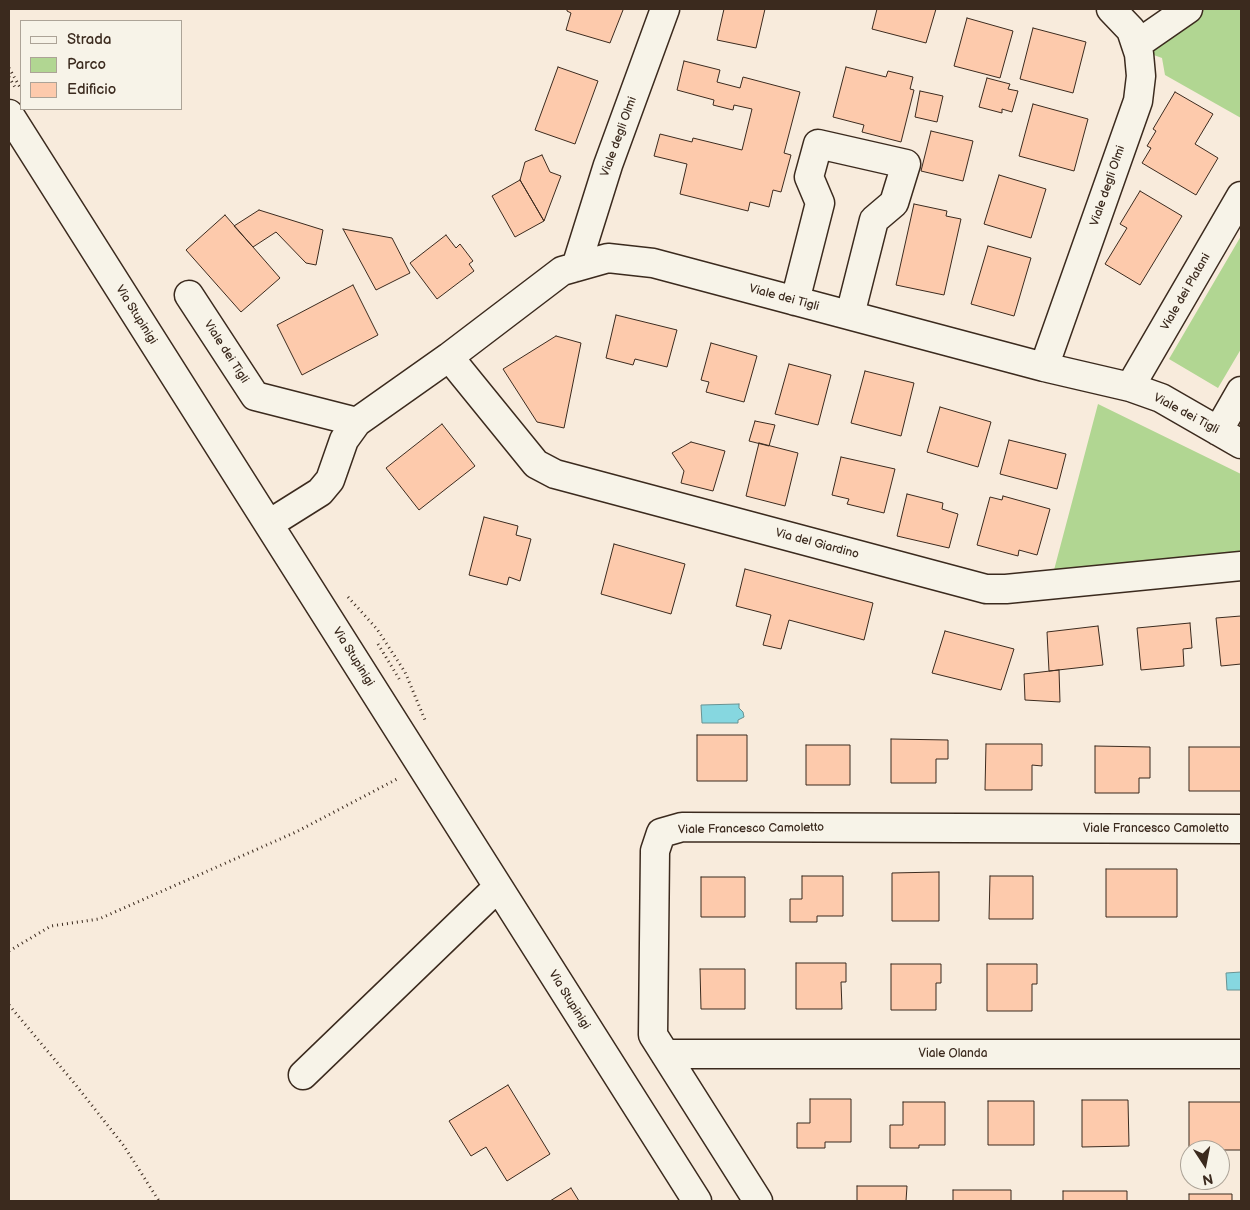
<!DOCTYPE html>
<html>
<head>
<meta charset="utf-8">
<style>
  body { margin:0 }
  #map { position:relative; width:1250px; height:1210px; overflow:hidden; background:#f8ebdc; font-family:"Balsamiq Sans",sans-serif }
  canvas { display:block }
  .frame { position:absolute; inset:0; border:10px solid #3b2a1e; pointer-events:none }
  .legend { position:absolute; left:20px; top:20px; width:162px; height:90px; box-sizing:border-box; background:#f7f3e8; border:1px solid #aca397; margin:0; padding:6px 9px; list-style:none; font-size:15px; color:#3b2a1e }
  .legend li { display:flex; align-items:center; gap:10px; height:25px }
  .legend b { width:25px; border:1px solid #aca397 }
  .north { position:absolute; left:1180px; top:1140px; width:50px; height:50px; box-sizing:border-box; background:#f7f3e8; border:1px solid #aca397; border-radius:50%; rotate:169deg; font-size:14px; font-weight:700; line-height:20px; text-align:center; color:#3b2a1e }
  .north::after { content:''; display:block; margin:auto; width:18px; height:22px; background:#3b2a1e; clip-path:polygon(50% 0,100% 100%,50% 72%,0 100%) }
</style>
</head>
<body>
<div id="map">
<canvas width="1250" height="1210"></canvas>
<div class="frame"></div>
<ul class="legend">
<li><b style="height:6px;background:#f7f3e8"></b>Strada</li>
<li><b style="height:14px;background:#b1d692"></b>Parco</li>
<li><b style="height:14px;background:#fdcaac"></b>Edificio</li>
</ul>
<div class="north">N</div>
</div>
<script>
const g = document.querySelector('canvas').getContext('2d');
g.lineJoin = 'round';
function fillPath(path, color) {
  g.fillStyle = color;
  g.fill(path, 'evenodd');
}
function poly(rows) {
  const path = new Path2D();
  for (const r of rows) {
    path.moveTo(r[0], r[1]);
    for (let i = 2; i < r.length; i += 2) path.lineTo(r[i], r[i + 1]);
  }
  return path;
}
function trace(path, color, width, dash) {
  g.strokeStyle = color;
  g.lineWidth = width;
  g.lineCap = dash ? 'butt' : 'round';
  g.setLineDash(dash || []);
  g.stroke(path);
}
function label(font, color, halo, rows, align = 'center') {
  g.font = font + ' "Balsamiq Sans",sans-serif';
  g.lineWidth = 4.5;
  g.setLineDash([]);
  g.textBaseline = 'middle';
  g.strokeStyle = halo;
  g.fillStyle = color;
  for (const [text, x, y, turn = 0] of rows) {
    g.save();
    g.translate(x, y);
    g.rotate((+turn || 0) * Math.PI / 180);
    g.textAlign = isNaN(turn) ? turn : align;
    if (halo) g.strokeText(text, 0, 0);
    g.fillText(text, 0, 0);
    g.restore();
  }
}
fillPath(poly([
  [1205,9,1241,9,1241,118,1165,75,1162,58,1148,53,1184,21],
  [1241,236,1241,349,1218,388,1169,359],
  [1098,404,1241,474,1241,553,1054,570]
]), '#b1d692');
const water = poly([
  [739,704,739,708,743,712,744,717,738,720,738,723,702,723,701,705,739,704],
  [1241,972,1241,990,1227,990,1226,973,1241,972]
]);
fillPath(water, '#86d7e0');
trace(water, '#689292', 1);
const building = poly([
  [567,9,623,9,623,10,610,43,566,30,571,13,567,11,567,9],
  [724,9,765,9,756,48,717,40,724,9],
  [877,9,936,9,926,43,872,29,877,9],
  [967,18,1013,31,1000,78,954,66,967,18],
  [1033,28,1086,42,1073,93,1020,79,1033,28],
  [684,61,720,70,717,82,740,88,743,77,800,92,784,153,791,155,781,192,773,190,769,207,750,202,748,211,680,194,687,164,654,156,660,134,692,142,693,138,742,150,752,109,734,105,733,110,713,105,714,100,677,90,684,61],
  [558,67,598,81,575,144,535,130,558,67],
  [846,67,886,77,888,71,913,77,910,89,914,90,901,142,862,132,864,125,833,117,846,67],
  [987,78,1010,84,1008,89,1018,91,1012,112,1002,109,1002,113,979,107,987,78],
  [920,91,943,96,937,122,915,117,920,91],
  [1175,92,1213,114,1195,144,1218,158,1196,195,1142,163,1151,148,1147,146,1156,131,1153,129,1175,92],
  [1033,104,1088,119,1074,171,1019,156,1033,104],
  [931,131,973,141,963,181,921,171,931,131],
  [542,155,550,172,561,176,544,221,520,180,525,162,542,155],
  [999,175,1046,189,1031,238,984,224,999,175],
  [520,180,544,221,515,237,492,196,520,180],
  [1140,191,1182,216,1140,285,1105,264,1127,228,1120,224,1140,191],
  [914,204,947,211,946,216,961,219,944,295,896,285,914,204],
  [259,210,323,230,316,265,306,263,276,232,253,247,234,226,259,210],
  [225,215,280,278,241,312,186,250,225,215],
  [343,229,392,238,410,273,376,290,343,229],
  [446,235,456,248,460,244,473,261,469,264,474,271,437,299,410,263,446,235],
  [988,246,1031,258,1014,316,971,304,988,246],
  [353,285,378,335,302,375,277,325,353,285],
  [616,315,677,330,667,367,635,359,633,365,606,358,616,315],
  [556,336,581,343,564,428,537,422,503,369,556,336],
  [711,343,757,356,744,402,706,392,709,382,701,380,711,343],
  [789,364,831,375,818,425,775,414,789,364],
  [865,371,914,383,901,436,851,423,865,371],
  [940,407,991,422,978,467,927,452,940,407],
  [755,421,775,425,769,446,749,441,755,421],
  [442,424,475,466,419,510,386,468,442,424],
  [1009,440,1066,454,1057,489,1000,474,1009,440],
  [691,442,725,451,713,491,681,483,684,471,672,453,691,442],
  [759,443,798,453,785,506,746,496,759,443],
  [841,457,895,469,884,513,847,504,849,499,832,495,841,457],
  [907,494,943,503,942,509,958,514,949,548,897,536,907,494],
  [1003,496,1050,509,1037,555,1019,550,1018,556,977,545,990,497,1002,500,1003,496],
  [484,517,518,526,516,535,531,539,520,581,509,577,507,585,469,575,484,517],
  [614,544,685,564,671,614,601,594,614,544],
  [745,569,873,603,864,640,789,620,781,649,763,645,771,615,736,606,745,569],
  [1241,616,1241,664,1221,666,1216,618,1241,616],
  [1190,623,1192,648,1183,649,1184,666,1141,670,1137,628,1190,623],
  [1098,626,1103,665,1049,671,1047,632,1098,626],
  [945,631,1014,649,1001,690,932,673,945,631],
  [1059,670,1060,702,1025,700,1024,674,1059,670],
  [697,735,747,735,747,781,697,781,697,735],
  [891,739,948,740,948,759,936,759,936,783,891,783,891,739],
  [986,744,1042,744,1042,766,1032,765,1032,790,985,790,986,744],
  [806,745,850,745,850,785,806,785,806,745],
  [1095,746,1150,747,1150,778,1139,778,1139,793,1095,793,1095,746],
  [1189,747,1241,747,1241,791,1189,791,1189,747],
  [1106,869,1177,869,1177,917,1106,917,1106,869],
  [939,872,939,921,892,921,892,873,939,872],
  [802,876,843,876,843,916,817,916,817,922,790,922,790,899,802,899,802,876],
  [990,876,1033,876,1033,919,989,919,990,876],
  [701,877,745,877,745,917,701,917,701,877],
  [796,963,846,963,846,982,841,982,842,1009,796,1009,796,963],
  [891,964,941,964,941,983,936,983,936,1010,891,1010,891,964],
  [987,964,1037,964,1037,984,1032,984,1032,1011,987,1011,987,964],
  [700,969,745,969,745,1009,701,1009,700,969],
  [508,1085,550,1154,507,1181,486,1147,471,1156,449,1121,508,1085],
  [810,1099,851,1099,851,1142,825,1142,825,1148,797,1148,797,1123,810,1123,810,1099],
  [1082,1100,1128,1100,1129,1146,1082,1147,1082,1100],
  [988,1101,1034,1101,1034,1145,988,1145,988,1101],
  [903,1102,945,1102,945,1145,919,1145,919,1148,890,1148,890,1125,903,1125,903,1102],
  [1189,1102,1241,1102,1241,1150,1189,1150,1189,1102],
  [857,1186,907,1186,906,1201,857,1201,857,1186],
  [571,1188,579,1201,550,1201,571,1188],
  [953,1190,1011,1190,1011,1201,953,1201,953,1190],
  [1063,1191,1127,1191,1127,1201,1063,1201,1063,1191],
  [1189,1194,1232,1194,1232,1201,1189,1201,1189,1194]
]);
fillPath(building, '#fdcaac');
trace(building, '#3b2a1e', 1);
const minor = poly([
  [1136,45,1188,9],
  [9,114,697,1201],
  [576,267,608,165,665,9],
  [189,295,255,396,357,422],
  [795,301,820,203,809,177,818,144,906,164,894,203,874,220,850,315],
  [449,357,536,464,555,474,986,589,1006,589,1241,566],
  [1044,367,1138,101,1141,76,1139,54,1131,30,1111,9],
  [1130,387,1241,196],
  [1218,431,1241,391],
  [269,524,320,492,330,480,344,440,357,422,449,357,562,271,608,258,653,263,1044,367,1130,387,1161,398,1241,444],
  [665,1054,1241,1054],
  [303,1075,498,887],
  [758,1201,653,1035,655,851,661,833,682,827,1241,829]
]);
trace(minor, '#3b2a1e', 31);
trace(poly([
  [9,68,21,89],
  [9,77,16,89],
  [348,597,377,629,405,672,425,720],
  [378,644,401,682],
  [9,951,51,926,99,919,296,832,399,778],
  [9,1005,75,1084,124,1146,159,1201]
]), '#3b2a1e', 3, [1, 4]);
trace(minor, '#f7f3e8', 28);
label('12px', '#3b2a1e', '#f7f3e8', [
  ["Viale degli Olmi",619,137,-70],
  ["Viale degli Olmi",1108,186,-71],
  ["Viale dei Platani",1186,292,-60],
  ["Viale dei Tigli",784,298,15],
  ["Via Stupinigi",136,315,58],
  ["Viale dei Tigli",226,352,57],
  ["Viale dei Tigli",1186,414,28],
  ["Via del Giardino",817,544,15],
  ["Via Stupinigi",353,657,58],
  ["Viale Francesco Camoletto",751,829,-1],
  ["Viale Francesco Camoletto",1156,829],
  ["Via Stupinigi",569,1000,58],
  ["Viale Olanda",953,1054]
]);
</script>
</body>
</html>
